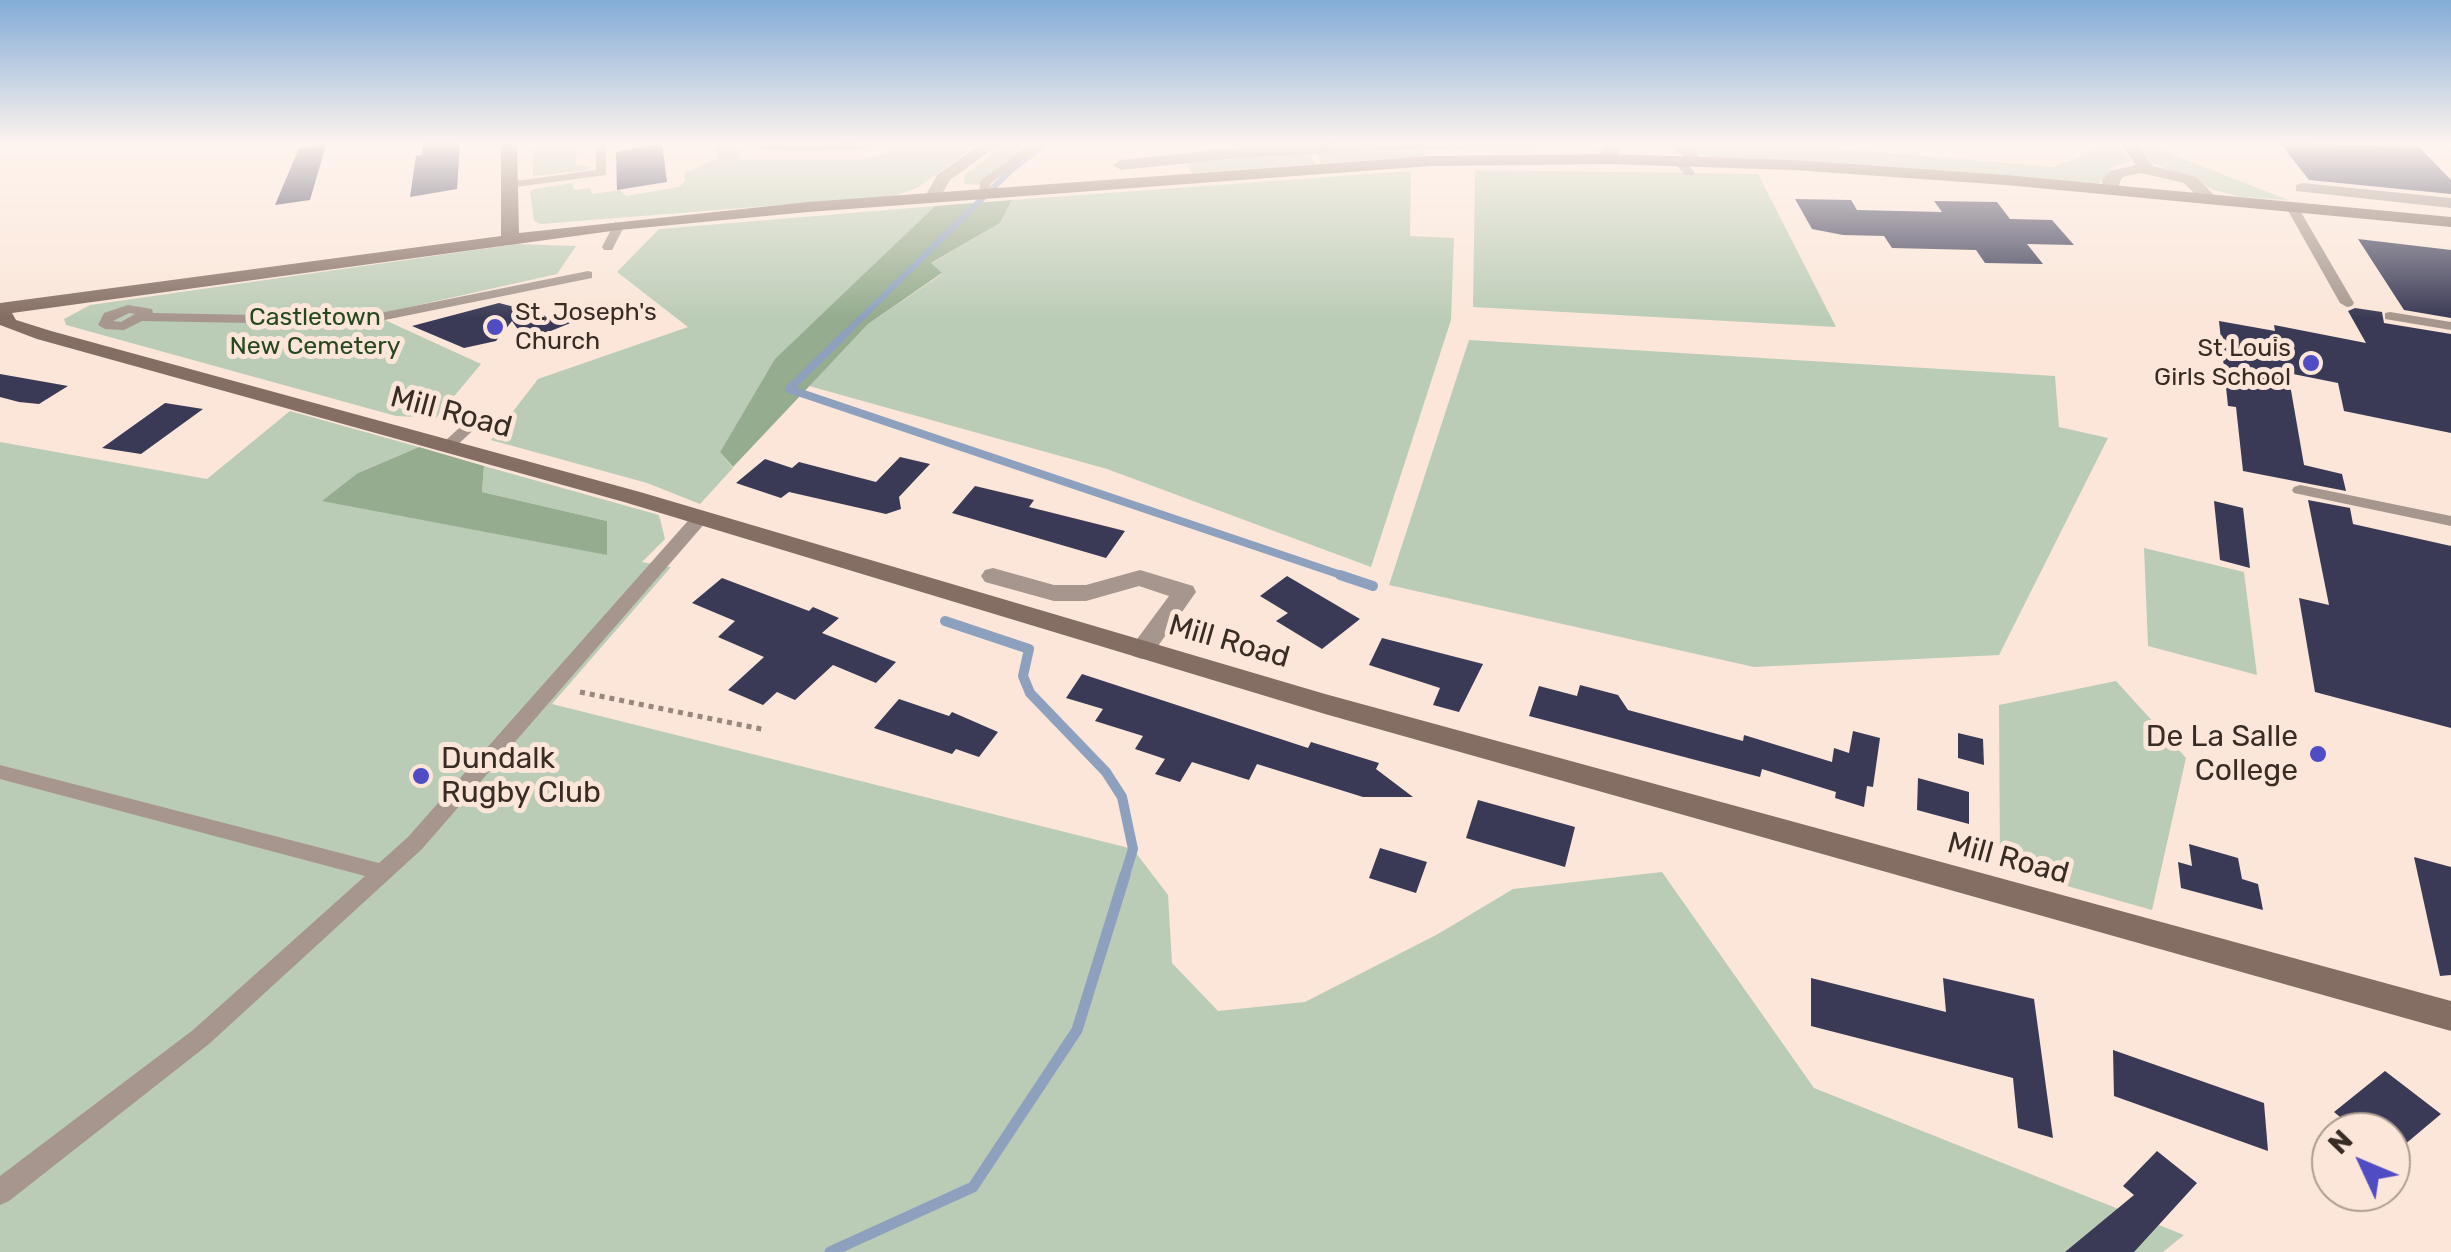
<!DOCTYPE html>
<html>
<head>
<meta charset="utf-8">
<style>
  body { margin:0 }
  #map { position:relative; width:2451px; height:1252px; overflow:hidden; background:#fbe6d9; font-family:Rubik,sans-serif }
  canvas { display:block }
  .north { position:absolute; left:2311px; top:1112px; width:100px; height:100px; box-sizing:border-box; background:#fbe6d9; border:2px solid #ad9c91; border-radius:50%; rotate:314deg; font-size:28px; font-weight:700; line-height:40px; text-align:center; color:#392c24 }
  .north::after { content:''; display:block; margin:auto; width:35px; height:45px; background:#504cc3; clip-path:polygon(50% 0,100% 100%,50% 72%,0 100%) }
</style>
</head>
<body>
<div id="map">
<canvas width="2451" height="1252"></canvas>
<div class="north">N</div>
</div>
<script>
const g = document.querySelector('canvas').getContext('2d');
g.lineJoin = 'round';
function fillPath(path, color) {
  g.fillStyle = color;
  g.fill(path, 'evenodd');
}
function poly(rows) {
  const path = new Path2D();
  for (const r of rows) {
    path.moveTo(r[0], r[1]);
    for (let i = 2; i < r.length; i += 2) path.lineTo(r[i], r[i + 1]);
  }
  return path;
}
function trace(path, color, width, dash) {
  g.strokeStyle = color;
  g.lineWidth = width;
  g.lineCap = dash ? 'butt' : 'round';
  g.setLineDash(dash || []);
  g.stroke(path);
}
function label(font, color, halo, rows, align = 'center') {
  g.font = font + ' Rubik,sans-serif';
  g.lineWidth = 10;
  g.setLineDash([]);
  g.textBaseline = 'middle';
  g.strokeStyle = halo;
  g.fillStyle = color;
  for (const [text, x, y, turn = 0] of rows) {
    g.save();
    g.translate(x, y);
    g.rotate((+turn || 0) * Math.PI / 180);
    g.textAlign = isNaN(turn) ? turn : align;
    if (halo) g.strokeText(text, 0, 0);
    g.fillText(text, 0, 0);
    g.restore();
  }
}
fillPath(poly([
  [593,143,577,145,576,165,592,167,582,171,533,176,533,149],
  [715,143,735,143,741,160,860,160,890,152,884,146,896,143,965,143,970,150,917,188,894,196,541,224,534,221,530,192,534,189,573,183,574,190,590,188,592,194,620,190,626,196,679,187,685,181,684,173,718,158],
  [1009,143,1035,143,978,185,964,184,965,174],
  [1680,143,1774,143,2053,167,2114,143,2131,161,2114,166,2097,185,1710,158],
  [2137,143,2143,143,2288,200,2242,197,2214,190,2151,162],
  [1422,148,1425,157,1321,163,1317,153],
  [1310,154,1315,164,1191,173,1186,162],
  [1475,170,1758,174,1836,327,1473,307],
  [1411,171,1410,236,1454,238,1451,320,1371,567,1107,469,809,386,868,324,942,274,930,264,1000,223,1012,200],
  [935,206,775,360,720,452,733,468,700,504,647,483,491,440,538,379,688,327,617,272,659,229],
  [518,244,576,246,557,274,374,315,481,364,436,418,396,416,66,325,64,319,90,305],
  [1469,340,2055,376,2059,427,2108,438,1999,655,1754,667,1389,585],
  [290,411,419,447,358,473,606,555,607,521,482,492,484,466,659,515,665,539,642,562,671,567,552,704,1133,849,1168,895,1172,963,1218,1011,1305,1002,1438,934,1513,889,1662,872,1814,1088,2184,1235,2163,1252,0,1252,0,442,207,479],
  [2144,548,2244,572,2257,675,2148,646],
  [2116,681,2186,758,2152,910,2000,867,1999,705]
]), '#bbccb6');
fillPath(poly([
  [1012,200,1000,223,931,263,942,273,868,324,733,467,720,452,775,359,935,206],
  [419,447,484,466,482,492,607,521,607,555,322,501,358,473]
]), '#95ac8e');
trace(poly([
  [842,337,1012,169,1047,143]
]), '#8da1be', 6);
trace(poly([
  [845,334,789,389,1347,577]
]), '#8da1be', 8);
trace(poly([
  [1340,575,1373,586],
  [945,621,1029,649,1023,676,1030,693,1106,772,1122,797,1133,849,1124,878]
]), '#8da1be', 10);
trace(poly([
  [830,1252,973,1187,1077,1030,1125,875]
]), '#8da1be', 11);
fillPath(poly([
  [423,143,460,143,457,189,410,197,416,156,422,155],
  [662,143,667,182,617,190,616,152],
  [2280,143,2419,147,2451,180,2451,194,2309,180],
  [326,145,310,200,275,205,299,148],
  [1795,199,1851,200,1857,210,1942,212,1934,201,1997,202,2010,219,2052,220,2074,245,2027,244,2043,264,1985,263,1976,250,1892,248,1884,236,1843,235,1812,229],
  [2358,239,2451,250,2451,318,2404,310],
  [499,303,573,322,526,341,512,321,496,341,464,348,412,326],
  [2355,308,2382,312,2384,323,2451,334,2451,433,2344,411,2338,383,2288,373,2304,465,2342,474,2346,491,2243,471,2236,407,2228,406,2219,321,2275,331,2274,325,2366,343,2348,311],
  [0,374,68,386,39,404,19,402,0,397],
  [165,403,203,409,141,454,102,448],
  [900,457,930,464,899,497,901,509,886,514,789,492,781,498,736,483,765,459,792,468,799,462,876,482],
  [975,486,1034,500,1029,507,1125,531,1106,558,952,513],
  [2308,500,2350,508,2353,524,2451,546,2451,728,2315,692,2299,598,2329,605],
  [2214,501,2243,508,2250,568,2220,560],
  [1287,576,1360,619,1322,649,1276,621,1288,613,1260,596],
  [722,578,809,611,813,607,839,618,822,633,896,662,876,683,833,665,795,700,777,692,763,705,728,690,764,657,718,637,735,621,692,603],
  [1382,638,1483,664,1459,712,1433,705,1440,688,1369,665],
  [1082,674,1308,748,1311,742,1379,763,1376,769,1413,797,1363,797,1257,764,1249,780,1192,762,1180,782,1155,774,1165,759,1135,749,1143,736,1095,721,1103,709,1066,698],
  [1580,685,1618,695,1628,710,1743,741,1744,735,1832,762,1834,748,1849,753,1853,731,1880,738,1873,787,1867,786,1864,807,1835,798,1836,792,1762,769,1760,777,1529,716,1539,686,1577,696],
  [899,699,949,716,952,712,998,732,979,757,956,749,952,754,874,728],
  [1958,733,1983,739,1984,765,1958,758],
  [1918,778,1969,792,1969,824,1917,810],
  [1478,800,1575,827,1565,867,1466,838],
  [2189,844,2238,858,2242,879,2258,884,2263,910,2181,888,2178,862,2192,866],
  [1380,848,1427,862,1416,893,1369,878],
  [2414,857,2451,867,2451,975,2440,976],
  [1811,978,1946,1012,1943,978,2034,999,2053,1138,2018,1128,2013,1078,1811,1026],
  [2113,1050,2264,1103,2268,1151,2114,1096],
  [2385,1071,2441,1114,2391,1156,2391,1132,2358,1132,2334,1112],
  [2157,1151,2197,1183,2134,1252,2065,1252,2134,1195,2123,1186]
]), '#3a3a56');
trace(poly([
  [580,692,766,730]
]), '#98877d', 5, [5, 5]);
fillPath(poly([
  [596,143,606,143,606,175,508,188,502,185,508,182,596,170,596,143],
  [761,143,789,145,878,143,859,150,789,151,761,149,761,143],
  [1032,143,1044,143,990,184,987,196,979,196,980,181,1032,143],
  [1675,159,1683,159,1695,173,1693,175,1685,175,1673,161,1675,159],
  [2292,203,2298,207,2354,303,2352,306,2347,307,2340,303,2286,207,2292,203],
  [615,222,625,225,612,250,604,250,602,247,615,222],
  [588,271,592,272,592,278,360,325,142,321,124,330,105,329,98,325,104,313,128,305,152,309,153,313,360,317,588,271],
  [129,313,135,314,121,322,113,321,129,313],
  [2390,312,2451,322,2451,330,2385,319,2385,313,2390,312],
  [476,416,481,417,481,423,454,448,444,448,442,445,444,442,471,417,476,416],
  [2300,485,2451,516,2451,526,2294,493,2292,490,2294,487,2300,485],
  [700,513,708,518,706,522,422,849,209,1044,9,1201,0,1205,0,1176,193,1030,365,876,0,779,0,765,379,863,408,837,694,514,700,513]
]), '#a6968e');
fillPath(poly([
  [983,143,1001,143,950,180,938,201,926,201,924,198,938,174,983,143],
  [1345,143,1540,143,1532,148,1405,149,1227,159,1121,170,1113,165,1121,160,1227,149,1345,143],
  [1607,143,1623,143,1614,162,1608,164,1602,162,1599,152,1607,143],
  [1663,143,1682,143,1694,149,1702,161,1688,164,1682,155,1663,143],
  [2120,143,2136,143,2153,166,2196,177,2219,200,2205,204,2184,183,2141,173,2122,177,2116,193,2104,193,2102,180,2110,171,2136,165,2120,143],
  [2302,183,2451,198,2451,208,2296,191,2296,185,2302,183],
  [993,568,1054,585,1086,585,1140,570,1193,586,1196,592,1151,656,1142,659,1133,656,1129,650,1169,596,1139,586,1086,601,1054,601,985,582,981,576,985,570,993,568]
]), '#a6968e');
fillPath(poly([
  [501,143,517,143,519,233,808,202,1430,156,1608,154,1794,160,2006,175,2451,217,2451,227,2006,185,1794,170,1608,164,1430,166,808,212,619,230,12,313,16,320,51,331,640,492,1325,694,2451,1001,2451,1031,1325,714,624,502,37,339,0,325,0,303,501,236,501,143]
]), '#846d63');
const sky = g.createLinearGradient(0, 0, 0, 318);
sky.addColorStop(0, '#83acd7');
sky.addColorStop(0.45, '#fdf4ee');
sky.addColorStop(1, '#fdf4ee00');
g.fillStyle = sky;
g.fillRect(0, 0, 2451, 318);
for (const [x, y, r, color] of [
  [495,327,10,"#504cc3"],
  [2311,363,10,"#504cc3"],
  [2318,754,10,"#504cc3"],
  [421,776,10,"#504cc3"]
]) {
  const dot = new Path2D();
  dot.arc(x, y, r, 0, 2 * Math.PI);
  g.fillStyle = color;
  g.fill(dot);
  trace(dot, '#fbe6d9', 4);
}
label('25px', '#392c24', '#fbe6d9', [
  ["St. Joseph's",515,313],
  ["Church",515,342],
  ["St Louis",2291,349,"right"],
  ["Girls School",2291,378,"right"]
], 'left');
label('25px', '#27481d', '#fbe6d9', [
  ["Castletown",315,318],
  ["New Cemetery",315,347]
]);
label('30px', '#392c24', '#fbe6d9', [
  ["Mill Road",451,413,15],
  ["Mill Road",1229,642,16],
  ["Mill Road",2008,859,15]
]);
label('30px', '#392c24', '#fbe6d9', [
  ["De La Salle",2298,737],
  ["College",2298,771],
  ["Dundalk",441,759,"left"],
  ["Rugby Club",441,793,"left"]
], 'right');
</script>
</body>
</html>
